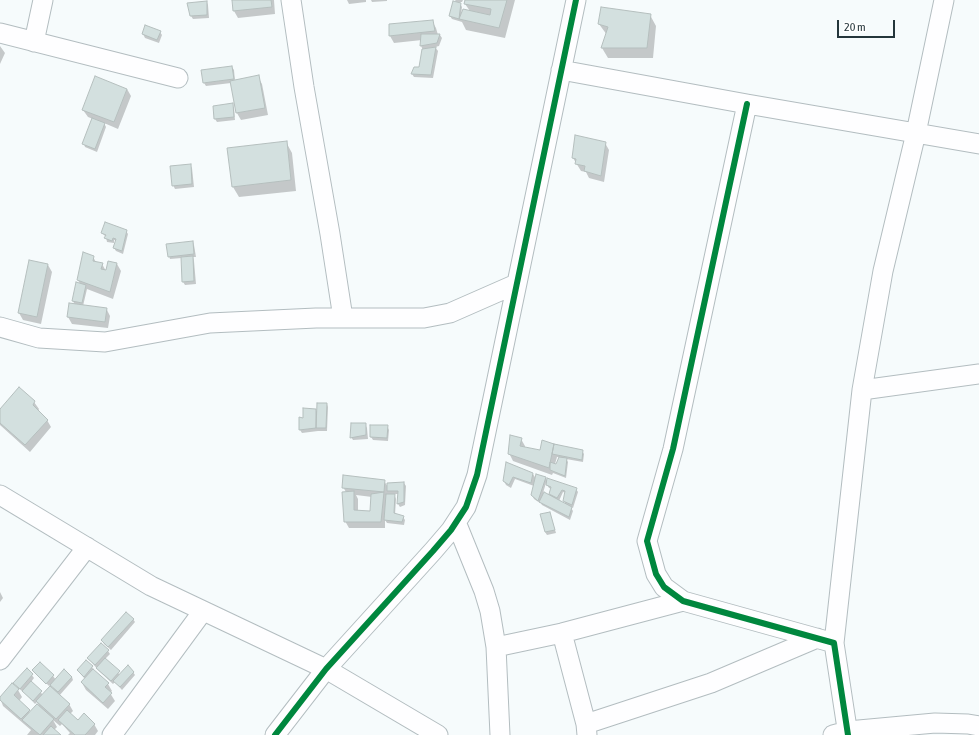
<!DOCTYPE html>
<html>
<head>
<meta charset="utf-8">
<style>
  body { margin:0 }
  #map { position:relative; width:979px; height:735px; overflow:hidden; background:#f6fbfc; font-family:"Asap Condensed",sans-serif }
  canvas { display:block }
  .scale { position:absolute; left:837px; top:20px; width:58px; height:18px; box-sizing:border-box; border:2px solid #24363b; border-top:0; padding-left:5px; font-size:12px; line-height:14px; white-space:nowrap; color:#24363b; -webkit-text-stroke:3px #fff; paint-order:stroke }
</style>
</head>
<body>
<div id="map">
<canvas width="979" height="735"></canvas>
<div class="scale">20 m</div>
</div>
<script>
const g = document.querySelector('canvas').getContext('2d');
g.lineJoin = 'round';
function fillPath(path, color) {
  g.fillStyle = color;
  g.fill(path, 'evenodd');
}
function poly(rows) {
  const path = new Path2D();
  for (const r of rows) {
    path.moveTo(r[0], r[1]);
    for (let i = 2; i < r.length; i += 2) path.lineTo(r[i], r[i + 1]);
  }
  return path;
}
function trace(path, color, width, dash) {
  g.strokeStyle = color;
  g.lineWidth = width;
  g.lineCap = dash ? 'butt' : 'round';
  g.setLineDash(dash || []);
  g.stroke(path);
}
fillPath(poly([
  [233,0,274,0,275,14,238,18,234,11],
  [347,0,366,0,366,2,349,4],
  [371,0,387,0,387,1,372,2],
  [455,0,463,0,462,2,459,2,462,7,461,15,470,11,465,4,466,0,515,0,505,38,466,30,462,22,452,19,450,16,453,2,457,3],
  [207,2,208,5,209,18,193,19,191,16],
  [650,15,656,26,653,58,608,58,602,48,607,35,599,24],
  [432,21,436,28,438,35,440,35,442,38,439,46,435,47,438,51,433,78,414,77,412,74,414,68,420,68,423,50,421,46,422,40,394,43,390,36,390,25],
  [146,27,160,32,162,35,159,43,145,38,143,34],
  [0,46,5,53,0,64],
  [232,67,234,70,235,81,258,77,262,84,268,115,241,120,234,108,235,120,217,122,215,119,232,105,236,111,231,83,206,86,204,83],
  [127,89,131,96,118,129,104,123,106,127,97,152,85,147,84,144,93,119,88,117,83,110],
  [286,142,292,153,296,191,239,197,233,187],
  [605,143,609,150,604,182,589,178,586,172,581,171,573,158],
  [190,165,192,168,194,187,175,189,173,185],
  [126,231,128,234,123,254,116,251,114,248,117,241,114,240,114,243,107,242,106,237,102,233],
  [193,242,194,245,196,257,193,257,194,261,196,284,185,285,183,282,182,258,170,259,169,256],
  [93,257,96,262,102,264,106,271,117,264,121,271,113,299,87,289,83,306,106,308,110,316,108,328,72,324,68,317,75,305,73,301,80,284,78,280],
  [48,265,52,272,41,324,23,320,19,313],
  [19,388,34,402,39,409,38,411,47,420,51,427,30,452,0,425,0,411],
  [327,404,328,407,327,431,318,431,302,433,300,430,300,418,304,420,304,409,317,411],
  [365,424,367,428,368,439,353,440,351,437],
  [387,426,389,430,388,441,373,440,371,437],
  [521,439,525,446,525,448,541,452,543,441,582,451,584,454,583,462,566,459,568,462,566,478,553,473,552,475,513,461,509,453],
  [557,457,559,457,557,465,555,464],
  [507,464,533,474,536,479,545,477,548,482,576,489,578,492,573,508,570,506,573,511,570,520,542,505,540,502,540,503,534,499,532,495,534,486,515,479,511,488,506,485,504,481],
  [546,483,549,488,552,489,550,494,552,498,543,493],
  [563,492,566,493,564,501,567,506,559,501],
  [384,481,388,487,404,483,406,486,405,505,400,507,398,504,399,494,394,494,396,499,395,515,403,517,405,520,404,525,387,523,385,520,385,528,349,528,345,521,346,492,343,487],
  [356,495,372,497,371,512,358,511,358,499],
  [550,513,556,533,547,535,545,532],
  [0,592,3,598,0,602],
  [133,619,135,622,111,650,104,644,102,640],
  [108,651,110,654,105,659,120,675,133,672,135,675,122,690,115,682,113,684,99,671,88,658],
  [86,661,92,667,94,671,108,684,112,691,110,693,115,701,108,709,86,690,82,683,85,679,78,671],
  [27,669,34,678,31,682,43,695,50,687,33,670,53,676,56,680,72,677,73,680,59,696,69,704,73,711,70,714,78,721,94,724,98,731,95,735,68,735,70,733,62,724,60,726,53,720,57,727,54,730,60,735,27,735,31,730,3,706,0,698,18,690,22,697,19,701,30,712,40,708,37,702,35,704,23,691,22,691,17,687,15,683],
  [51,684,54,690,54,691,49,686]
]), '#0003');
const building = poly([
  [232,0,271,0,272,7,233,11,232,0],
  [465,0,507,0,499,28,459,19,463,9,490,15,491,9,464,4,465,0],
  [207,1,207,15,190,16,187,3,207,1],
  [453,1,461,3,459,19,449,16,453,1],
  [601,7,651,14,647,48,601,48,608,27,598,24,601,7],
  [433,20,435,31,389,36,389,24,433,20],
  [145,25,161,31,157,40,142,34,145,25],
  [421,34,440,34,437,43,420,46,421,34],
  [436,47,431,75,411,74,414,67,419,67,422,49,436,47],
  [232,66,234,79,203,83,201,70,232,66],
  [259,75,265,108,236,113,230,81,259,75],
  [95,76,127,89,114,122,82,110,95,76],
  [233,103,234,117,214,119,213,106,233,103],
  [92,118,105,123,95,149,82,144,92,118],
  [575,135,606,142,601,176,584,171,585,166,575,164,576,159,572,158,575,135],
  [287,141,291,180,232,187,227,148,287,141],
  [191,164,192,184,172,186,170,166,191,164],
  [105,222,127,230,122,251,113,248,116,239,113,238,112,241,104,238,106,235,101,233,105,222],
  [193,241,194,254,168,257,166,244,193,241],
  [83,252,94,256,93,261,103,263,101,269,106,270,108,261,117,263,110,292,77,280,83,252],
  [193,256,194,281,182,282,181,257,193,256],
  [29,260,48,264,37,317,18,313,29,260],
  [76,282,86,285,82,303,72,301,76,282],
  [69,303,107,308,105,322,67,317,69,303],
  [19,387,35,401,33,405,48,420,25,445,0,423,0,409,19,387],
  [317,403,327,403,326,428,316,428,317,403],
  [303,408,316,409,316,428,299,430,299,417,303,418,303,408],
  [351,423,366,423,366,435,350,438,351,423],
  [370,425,388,425,387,438,370,437,370,425],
  [510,435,522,438,520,446,540,450,542,440,554,444,549,468,508,454,510,435],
  [554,444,583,450,582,460,552,454,554,444],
  [559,457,567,458,565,476,550,470,550,462,556,464,559,457],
  [506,462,533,473,531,483,513,477,509,485,503,481,506,462],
  [536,474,546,477,538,501,531,495,536,474],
  [343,475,385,480,384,492,342,488,343,475],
  [547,478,577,488,572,505,563,501,565,491,562,490,557,498,549,494,551,487,546,485,547,478],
  [404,482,404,502,397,504,398,491,387,491,387,483,404,482],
  [354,491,354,510,370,511,371,494,384,492,381,522,344,522,342,492,354,491],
  [544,492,572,507,569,517,539,502,544,492],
  [386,494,395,494,394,513,404,516,402,522,384,520,386,494],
  [550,512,555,530,545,532,540,514,550,512],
  [126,612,134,619,108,647,101,640,126,612],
  [101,643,109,650,95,665,87,658,101,643],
  [105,658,120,671,111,681,96,668,105,658],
  [86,660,93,666,84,677,77,670,86,660],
  [40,662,54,675,46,684,32,670,40,662],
  [128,665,134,672,120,687,113,681,128,665],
  [27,668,33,674,20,689,13,683,27,668],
  [64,669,72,677,58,692,50,685,64,669],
  [93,669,109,683,105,687,112,693,103,703,81,682,93,669],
  [31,681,42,691,33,701,22,691,31,681],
  [12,683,19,689,14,695,30,710,21,719,0,700,0,697,12,683],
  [50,686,70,704,56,719,36,701,50,686],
  [37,704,54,719,40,735,22,720,37,704],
  [67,710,78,720,84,713,95,724,85,735,75,735,58,720,67,710],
  [51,726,61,735,43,735,51,726]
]);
fillPath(building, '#d3e0df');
trace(building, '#b5bfbe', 1);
const minor = poly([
  [291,0,304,87,330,234,343,318],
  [0,33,178,78],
  [34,42,43,0],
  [561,70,747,104,979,144],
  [747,104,673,449,647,541,656,574,664,587,683,601,834,643,848,735],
  [0,327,39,338,105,342,210,323,316,318,424,318,450,313,516,284],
  [862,390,979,374],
  [0,495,151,586,326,669,438,735],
  [456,522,484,591,490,611,496,647,500,735],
  [562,633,586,724,587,735],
  [834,643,862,390,883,271,916,133,944,0],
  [496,647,562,633,683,601],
  [0,660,87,547],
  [586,724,711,683,817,638],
  [112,735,203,611],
  [275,735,326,669,433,551,451,530,466,507,477,475,576,0],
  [833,735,848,731,935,723,968,724,979,726]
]);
trace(minor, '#b3bdc0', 21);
trace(minor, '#fefeff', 19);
trace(poly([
  [747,104,673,449,647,541,656,574,664,587,683,601,834,643,848,735],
  [275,735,326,669,433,551,451,530,466,507,477,475,576,0]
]), '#00873e', 6);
</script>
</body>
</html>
